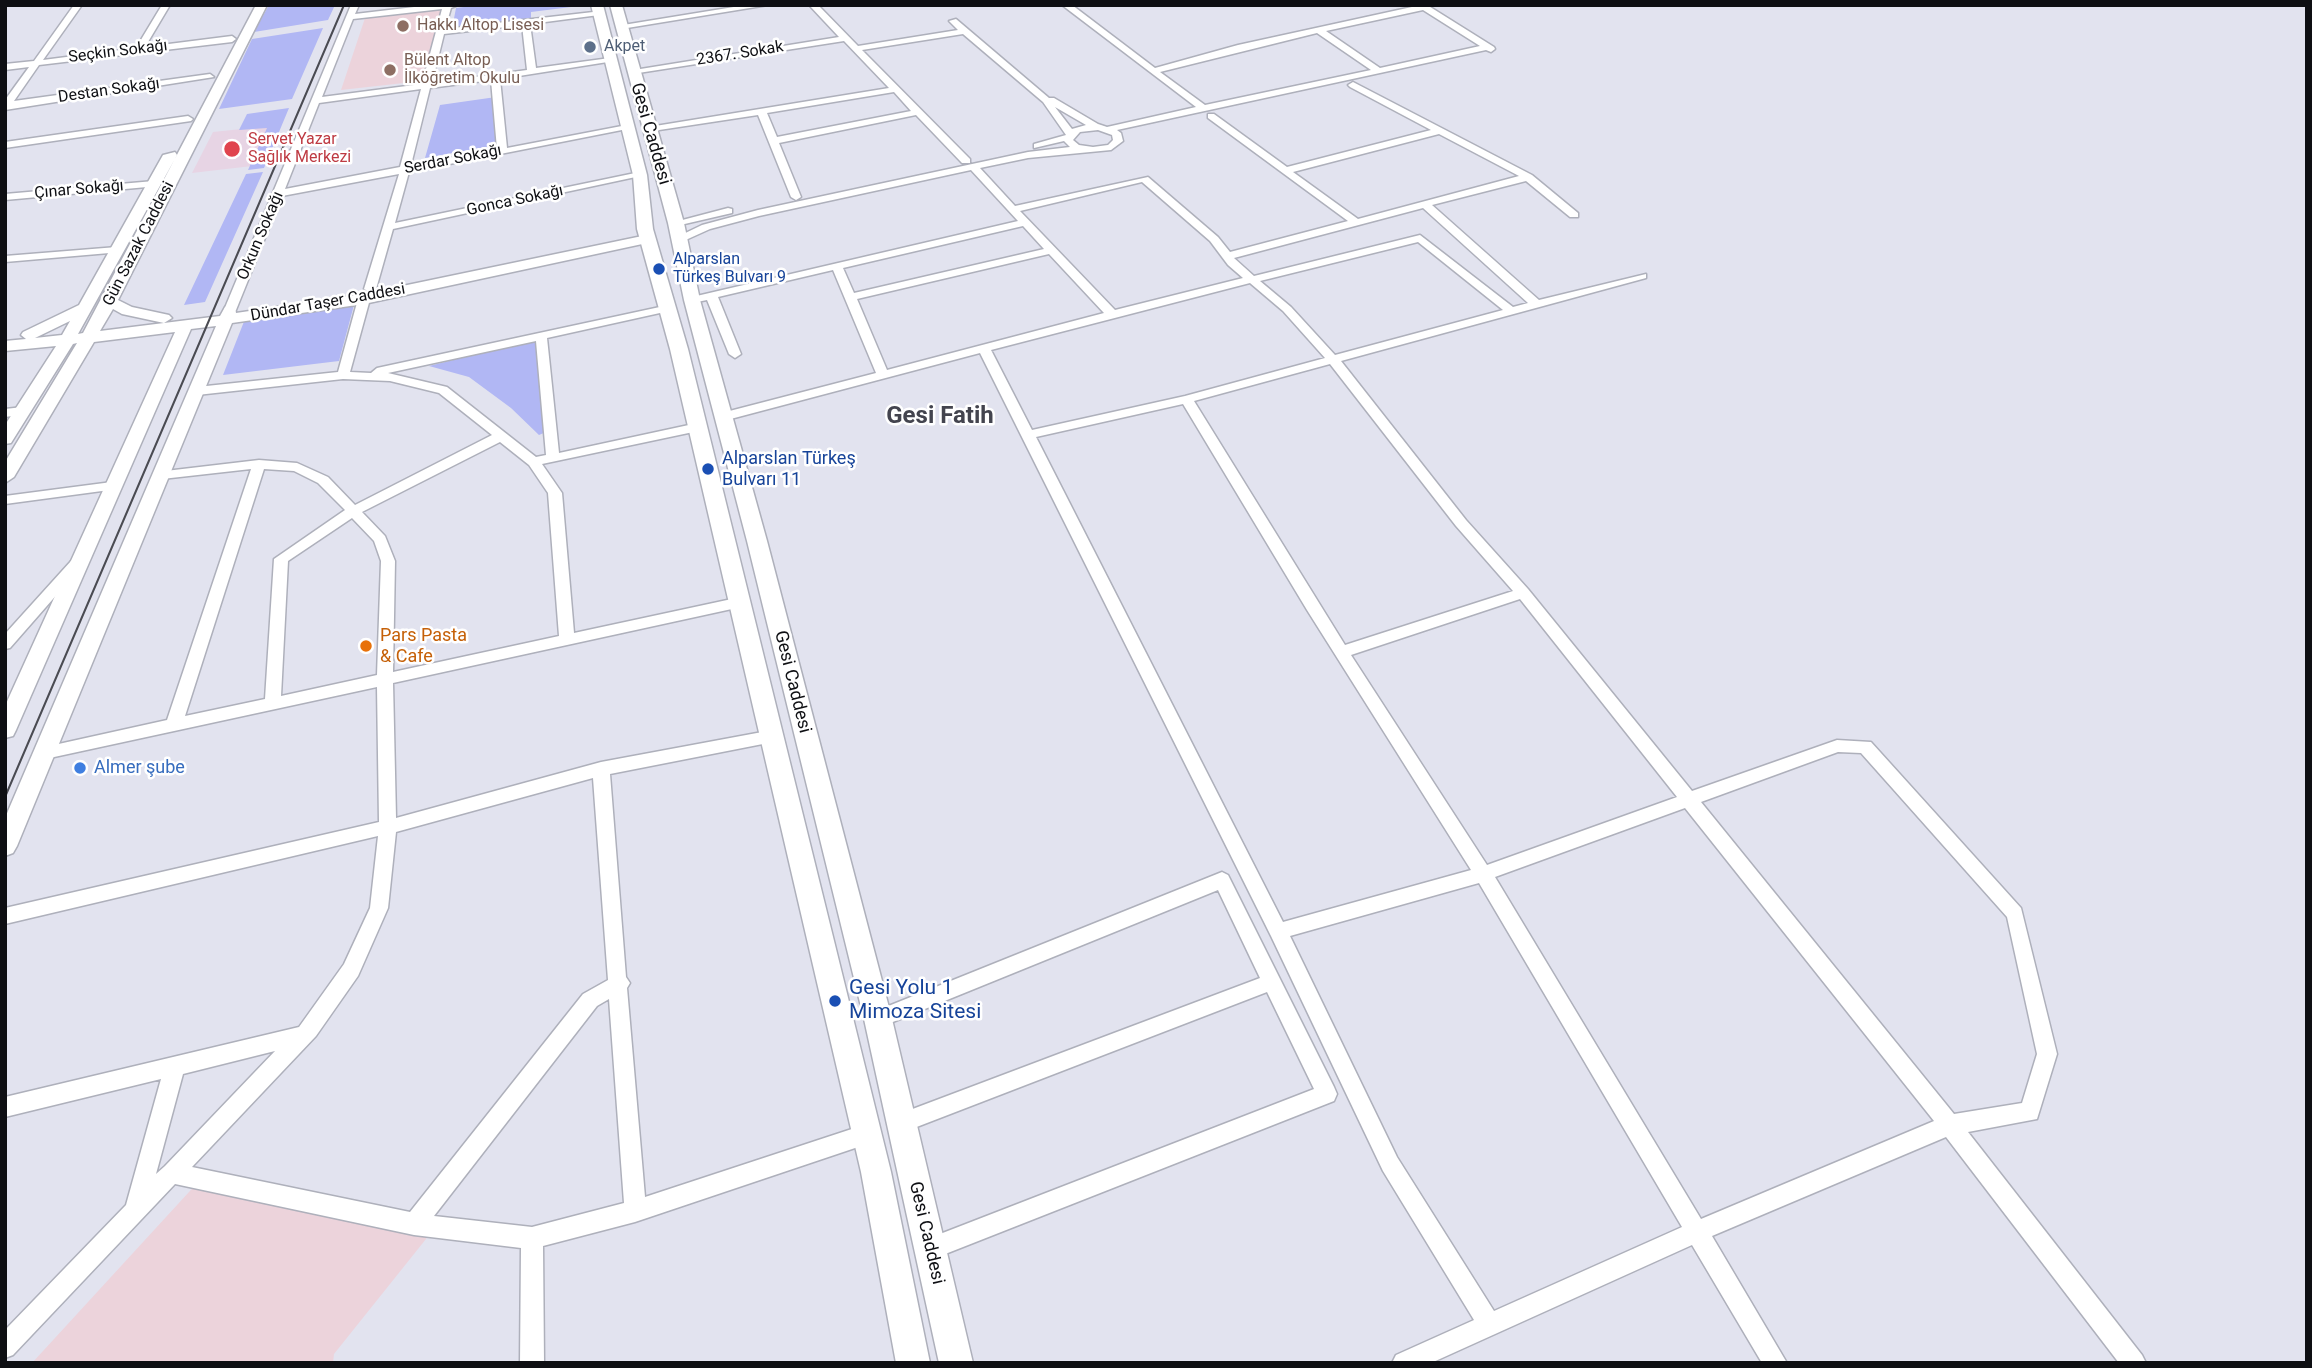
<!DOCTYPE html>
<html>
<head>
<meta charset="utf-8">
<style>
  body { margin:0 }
  #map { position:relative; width:2312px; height:1368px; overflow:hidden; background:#e2e3ef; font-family:Roboto,sans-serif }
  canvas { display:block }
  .frame { position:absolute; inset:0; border:7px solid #0e0f13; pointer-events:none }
</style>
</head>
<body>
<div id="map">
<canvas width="2312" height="1368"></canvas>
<div class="frame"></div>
</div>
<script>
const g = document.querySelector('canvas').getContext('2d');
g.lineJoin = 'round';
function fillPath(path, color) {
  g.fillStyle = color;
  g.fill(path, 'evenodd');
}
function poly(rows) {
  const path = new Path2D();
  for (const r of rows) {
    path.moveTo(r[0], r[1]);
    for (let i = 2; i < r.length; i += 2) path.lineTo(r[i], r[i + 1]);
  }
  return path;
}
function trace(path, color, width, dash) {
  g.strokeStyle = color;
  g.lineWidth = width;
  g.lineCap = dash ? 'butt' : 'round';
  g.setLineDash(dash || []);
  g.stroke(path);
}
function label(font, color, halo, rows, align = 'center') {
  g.font = font + ' Roboto,sans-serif';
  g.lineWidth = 5;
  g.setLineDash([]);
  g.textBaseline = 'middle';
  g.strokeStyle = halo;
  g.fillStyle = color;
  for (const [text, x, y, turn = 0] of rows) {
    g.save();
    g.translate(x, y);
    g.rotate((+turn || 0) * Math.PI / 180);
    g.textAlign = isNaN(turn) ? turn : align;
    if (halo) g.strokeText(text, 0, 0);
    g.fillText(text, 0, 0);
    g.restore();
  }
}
fillPath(poly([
  [448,9,431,80,341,90,365,18],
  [200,1180,430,1234,334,1354,333,1363,32,1363]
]), '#ecd3db');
fillPath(poly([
  [270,126,252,166,192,173,213,132]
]), '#e7d4e4');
fillPath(poly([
  [269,5,335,5,328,20,254,32],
  [479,5,587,5,531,12,531,20,452,29,456,8],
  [323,28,292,99,219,109,252,39],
  [496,97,502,144,425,158,440,105],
  [289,108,264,168,248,170,267,128,239,130,247,114],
  [263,172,205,302,184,305,246,174],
  [354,305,339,361,223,375,245,319],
  [541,338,546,432,539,435,511,408,469,377,429,366]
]), '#b1b7f4');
const minor = poly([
  [74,5,82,5,43,60,136,48,162,5,170,5,145,47,232,36,236,39,232,42,39,65,14,101,210,74,214,77,5,110,5,100,29,67,5,70,5,64,34,61,74,5],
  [351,5,359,5,355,14,431,5,458,5,451,8,445,29,602,11,602,15,599,15,530,24,536,68,610,58,614,61,500,79,507,148,627,125,632,128,409,172,395,223,640,172,645,175,393,229,376,289,370,292,364,289,399,174,282,196,236,310,234,312,226,312,224,310,351,5],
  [442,9,422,84,322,97,353,19,442,9],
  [522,25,527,70,432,83,444,34,522,25],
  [491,80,497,149,411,165,430,88,491,80],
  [421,89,400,167,285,189,319,103,421,89],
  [746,5,768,5,621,29,617,26,746,5],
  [809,5,818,5,858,46,958,30,949,21,956,19,1049,98,1054,98,1098,124,1107,127,1196,107,1062,5,1072,5,1155,68,1238,45,1421,5,1427,5,1494,47,1495,49,1491,52,1486,50,1117,130,1121,133,1123,141,1111,150,1028,158,980,168,1015,206,1148,177,1218,237,1230,252,1348,221,1208,118,1208,114,1214,114,1287,167,1431,130,1350,87,1348,85,1353,82,1532,175,1578,213,1578,217,1570,217,1526,181,1432,205,1539,300,1646,274,1646,278,1341,361,1466,520,1528,589,1692,791,1837,740,1871,742,2021,908,2057,1054,2037,1119,1968,1132,2142,1355,2146,1363,2119,1363,1946,1137,1712,1236,1787,1363,1762,1363,1692,1245,1431,1363,1392,1363,1396,1355,1474,1320,1383,1171,1271,936,980,353,723,421,717,417,718,414,876,373,833,270,718,297,741,354,735,358,729,354,707,300,692,303,686,300,688,298,1018,221,971,170,759,216,710,229,679,243,674,240,675,238,702,225,758,210,1028,152,1070,147,1064,141,1034,148,1034,144,1066,135,1043,102,963,34,862,50,970,159,970,163,962,163,916,115,779,143,801,197,796,200,791,197,758,115,646,132,644,130,649,127,889,88,844,41,632,74,628,71,839,37,809,5],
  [1423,10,1480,46,1380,68,1326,31,1423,10],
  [1317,33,1371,70,1205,105,1160,72,1317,33],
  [894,92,911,111,777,137,767,113,894,92],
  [1055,107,1086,125,1072,129,1055,107],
  [1098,130,1112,135,1113,140,1108,145,1093,147,1079,145,1073,140,1080,132,1098,130],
  [1439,134,1519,176,1358,219,1293,172,1439,134],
  [1142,182,1210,241,1228,265,1243,278,1115,310,1020,211,1142,182],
  [1423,208,1528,303,1513,307,1420,235,1254,276,1234,258,1423,208],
  [1023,226,1044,249,854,293,843,268,1023,226],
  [1418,242,1503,310,1335,355,1291,307,1260,281,1418,242],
  [1049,254,1104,313,887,370,857,299,1049,254],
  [1250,283,1283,311,1325,358,1185,396,1032,430,991,350,1250,283],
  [1330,364,1456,526,1513,591,1345,645,1194,401,1330,364],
  [1183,404,1307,610,1471,870,1283,922,1036,437,1183,404],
  [1520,599,1677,797,1487,865,1351,655,1520,599],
  [1838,752,1861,753,2007,917,2037,1054,2022,1103,1954,1114,1701,802,1838,752],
  [1685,808,1934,1121,1701,1219,1495,877,1685,808],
  [1479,883,1682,1227,1494,1311,1397,1157,1290,936,1479,883],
  [188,116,193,119,191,121,5,148,5,142,188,116],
  [154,181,159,184,158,186,5,200,5,194,154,181],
  [728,208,732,209,732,213,676,226,671,223,728,208],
  [117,247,122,250,121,252,5,262,5,256,117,247],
  [364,296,370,299,350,372,371,373,377,368,669,305,675,308,669,311,547,338,559,453,698,423,704,427,698,431,542,464,562,493,574,633,741,597,748,602,741,607,393,683,396,818,601,762,773,730,779,732,781,736,779,740,773,742,610,774,626,977,630,983,627,988,645,1197,867,1124,874,1127,877,1134,874,1141,867,1144,635,1222,543,1246,544,1363,520,1363,521,1248,414,1235,175,1184,13,1355,5,1358,5,1330,126,1205,161,1079,5,1117,5,1097,299,1027,344,964,370,908,378,836,5,924,5,908,379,822,377,687,45,759,39,758,37,753,39,748,45,747,167,720,251,469,162,479,157,478,157,472,259,460,297,463,328,477,355,505,492,435,439,393,390,381,343,379,197,395,191,391,197,387,338,372,358,299,364,296],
  [536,341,546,455,536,457,447,387,388,373,536,341],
  [500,442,529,465,548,493,559,636,393,672,395,561,385,536,362,512,500,442],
  [264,469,294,471,318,483,345,510,274,559,265,699,185,716,264,469],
  [352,518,374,541,381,561,377,675,281,696,288,561,352,518],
  [593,778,608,980,583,994,410,1212,192,1167,316,1036,358,976,388,908,396,832,593,778],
  [609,999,624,1203,532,1227,434,1216,597,1006,609,999],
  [275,1051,165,1166,156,1174,183,1074,275,1051],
  [23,407,27,408,27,414,5,417,5,409,23,407],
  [112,482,117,483,119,486,117,489,5,504,5,496,112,482],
  [76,559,83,564,81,567,10,648,5,649,5,634,71,561,76,559],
  [1222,872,1228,875,1334,1087,1337,1094,1334,1101,930,1260,922,1257,919,1249,922,1241,1314,1089,1267,992,901,1133,894,1130,891,1123,894,1116,1260,978,1218,890,878,1028,871,1025,868,1019,871,1013,1222,872]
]);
const tertiary = poly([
  [256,5,267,5,118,300,132,307,169,315,172,318,164,323,122,314,113,309,100,331,220,316,225,307,230,305,235,307,236,313,364,294,647,235,654,239,647,243,364,304,232,323,17,846,13,853,5,856,5,818,216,326,191,329,16,730,13,736,5,738,5,706,175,332,94,342,14,477,5,483,5,462,77,343,73,344,11,443,5,444,5,425,56,346,5,351,5,341,26,339,21,335,23,332,79,305,163,155,175,152,177,155,78,334,83,333,256,5],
  [70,321,62,335,35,338,70,321]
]);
const secondary = poly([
  [591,5,603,5,647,175,653,229,688,349,891,1172,930,1363,896,1363,861,1172,670,349,637,229,633,175,591,5],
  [610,5,622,5,684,223,700,300,767,541,892,1019,973,1363,939,1363,864,1019,747,541,684,300,668,223,610,5]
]);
trace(minor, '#aeb0bb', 3);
trace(tertiary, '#aeb0bb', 3);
trace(secondary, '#aeb0bb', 3);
fillPath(minor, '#fff');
fillPath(tertiary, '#fff');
fillPath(secondary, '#fff');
trace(poly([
  [5,797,344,5]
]), '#4a4b52', 2);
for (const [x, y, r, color] of [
  [403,26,7,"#8d6e63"],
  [590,47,7,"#5c6f8a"],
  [390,70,7,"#8d6e63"],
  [232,149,9,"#e0444e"],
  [659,269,7,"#1a4fb4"],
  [708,469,7,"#1a4fb4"],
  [366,646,7,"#e8710a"],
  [80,768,7,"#3f7fe0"],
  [835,1001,7,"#1a4fb4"]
]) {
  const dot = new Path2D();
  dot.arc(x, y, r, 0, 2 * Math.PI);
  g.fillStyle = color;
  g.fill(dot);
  trace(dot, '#fff', 2.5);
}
label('16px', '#785e54', '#fff', [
  ["Hakkı Altop Lisesi",417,26],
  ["Bülent Altop",404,61],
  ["İlköğretim Okulu",404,79]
], 'left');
label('16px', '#4e5e75', '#fff', [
  ["Akpet",604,47]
], 'left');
label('16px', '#0e0f13', '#fff', [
  ["Seçkin Sokağı",118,52,-7],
  ["2367. Sokak",740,54,-9],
  ["Destan Sokağı",109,91,-8],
  ["Serdar Sokağı",453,160,-11],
  ["Çınar Sokağı",79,190,-5],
  ["Gonca Sokağı",515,201,-12],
  ["Orkun Sokağı",261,236,-67],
  ["Gün Sazak Caddesi",139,244,-63],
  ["Dündar Taşer Caddesi",328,303,-10]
]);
label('16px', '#be3a42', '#fff', [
  ["Servet Yazar",248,140],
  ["Sağlık Merkezi",248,158]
], 'left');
label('16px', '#164399', '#fff', [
  ["Alparslan",673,260],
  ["Türkeş Bulvarı 9",673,278]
], 'left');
label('18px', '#0e0f13', '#fff', [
  ["Gesi Caddesi",650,134,74],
  ["Gesi Caddesi",792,682,76],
  ["Gesi Caddesi",926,1233,77]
]);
label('18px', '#164399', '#fff', [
  ["Alparslan Türkeş",722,459],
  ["Bulvarı 11",722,480]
], 'left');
label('18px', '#c56008', '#fff', [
  ["Pars Pasta",380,636],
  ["& Cafe",380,657]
], 'left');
label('18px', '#366cbe', '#fff', [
  ["Almer şube",94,768]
], 'left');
label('21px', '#164399', '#fff', [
  ["Gesi Yolu 1",849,989],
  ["Mimoza Sitesi",849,1013]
], 'left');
label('bold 24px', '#43444e', '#fff', [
  ["Gesi Fatih",940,417]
]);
</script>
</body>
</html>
